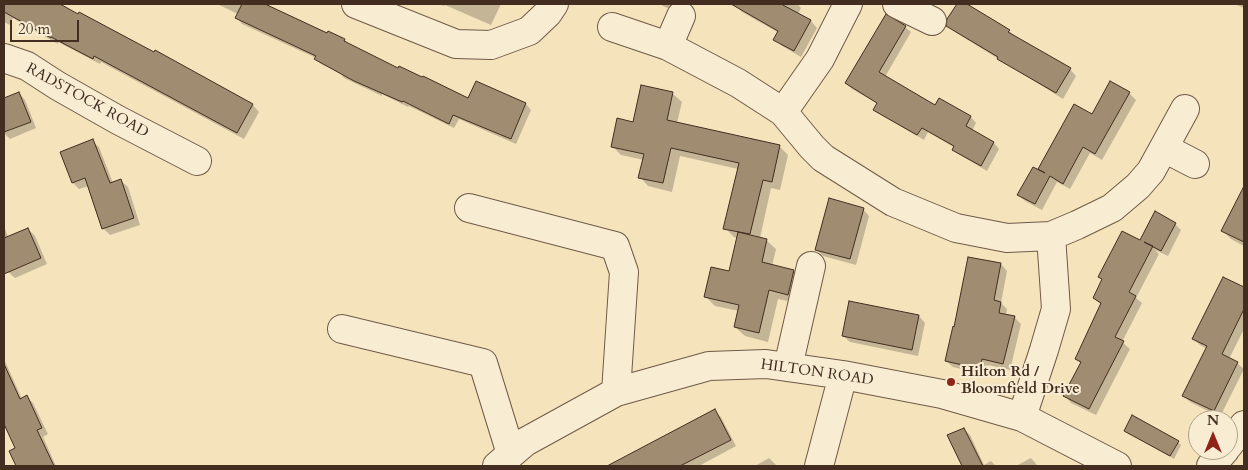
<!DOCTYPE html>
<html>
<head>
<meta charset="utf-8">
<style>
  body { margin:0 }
  #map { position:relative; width:1248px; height:470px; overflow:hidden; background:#f5e3bc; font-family:Cardo,serif }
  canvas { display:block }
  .frame { position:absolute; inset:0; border:5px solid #422d20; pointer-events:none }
  .north { position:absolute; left:1188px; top:410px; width:50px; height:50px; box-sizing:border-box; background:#f8edd3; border:1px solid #afa08b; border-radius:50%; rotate:0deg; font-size:14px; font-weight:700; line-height:20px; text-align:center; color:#422d20 }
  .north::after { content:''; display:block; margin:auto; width:18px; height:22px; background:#8f2418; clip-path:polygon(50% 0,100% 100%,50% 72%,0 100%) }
  .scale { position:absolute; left:10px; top:20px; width:69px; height:22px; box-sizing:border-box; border:2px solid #422d20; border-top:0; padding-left:6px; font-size:15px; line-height:18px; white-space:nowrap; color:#422d20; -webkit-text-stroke:4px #f8edd3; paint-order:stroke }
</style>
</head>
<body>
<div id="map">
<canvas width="1248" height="470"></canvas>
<div class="frame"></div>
<div class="north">N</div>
<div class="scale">20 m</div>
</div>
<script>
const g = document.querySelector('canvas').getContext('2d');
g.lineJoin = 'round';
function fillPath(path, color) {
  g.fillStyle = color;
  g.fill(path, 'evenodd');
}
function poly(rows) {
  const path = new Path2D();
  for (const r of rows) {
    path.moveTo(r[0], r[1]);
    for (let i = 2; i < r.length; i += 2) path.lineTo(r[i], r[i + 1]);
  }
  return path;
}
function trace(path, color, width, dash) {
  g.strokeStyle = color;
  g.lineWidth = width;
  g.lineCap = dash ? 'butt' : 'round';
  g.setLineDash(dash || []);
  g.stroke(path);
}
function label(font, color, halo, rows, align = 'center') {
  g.font = font + ' Cardo,serif';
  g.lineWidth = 4;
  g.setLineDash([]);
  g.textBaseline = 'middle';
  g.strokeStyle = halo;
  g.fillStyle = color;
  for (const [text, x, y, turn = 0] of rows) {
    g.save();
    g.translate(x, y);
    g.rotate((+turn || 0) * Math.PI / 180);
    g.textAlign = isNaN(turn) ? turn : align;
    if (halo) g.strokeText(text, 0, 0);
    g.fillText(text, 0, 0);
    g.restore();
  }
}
fillPath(poly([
  [4,4,58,4,155,54,156,52,253,105,259,112,244,139,101,62,100,64,58,42,58,44,13,18,10,25,4,22],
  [217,4,262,4,328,34,329,32,345,40,349,45,399,70,469,100,476,83,526,104,531,110,516,144,459,119,454,128,409,106,408,107,382,94,382,96,344,78,340,73,321,64,316,58,242,24,237,18,238,14],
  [438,4,501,4,491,25,445,5,444,6],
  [659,4,679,4,676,12],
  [737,4,797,4,801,8,798,14,811,21,817,28,801,57,782,46,775,39,779,33,742,12,736,6],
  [958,4,965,4,1009,31,1016,37,1070,69,1076,76,1063,99,955,32,948,25,949,20],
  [1234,4,1244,4,1244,8],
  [905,27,911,32,885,77,936,106,940,100,971,117,976,123,972,131,994,143,999,149,987,171,960,155,954,149,955,148,928,132,924,140,881,115,875,110,878,104,852,89,846,83],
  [642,87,673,94,682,102,677,123,780,147,788,155,780,190,771,188,760,238,766,240,776,249,772,266,794,271,803,280,798,303,778,299,768,342,745,336,735,327,739,311,715,306,706,297,730,273,738,238,734,237,725,228,738,169,680,156,672,192,648,186,640,177,644,160,621,155,612,146,634,123],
  [19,93,25,100,36,128,10,139,4,133,4,99],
  [1129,93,1136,100,1102,160,1090,153,1070,189,1057,182,1042,210,1025,201,1018,194,1044,173,1039,169,1092,116],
  [92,141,99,147,113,183,121,181,128,187,140,225,110,235,103,228,89,186,79,189,73,183],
  [863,209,869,216,856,265,823,256,816,249],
  [1233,212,1244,217,1244,246,1231,239,1223,231],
  [1175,224,1181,230,1168,256,1155,250,1159,254,1136,298,1142,303,1122,342,1130,349,1096,415,1071,403,1065,396,1081,364,1076,358,1101,305,1094,298,1140,241],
  [4,226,8,237,28,229,35,236,47,264,15,278,8,272,4,261],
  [1001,264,1007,271,1001,303,1007,309,1006,315,1014,317,1021,324,1010,370,988,365,986,375,953,367,946,361],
  [1224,278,1244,289,1244,329,1229,359,1237,363,1244,369,1220,417,1190,402,1184,396,1207,349,1200,345,1194,339],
  [919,316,925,323,918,356,850,342,843,336],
  [4,359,22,399,27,397,33,403,48,434,43,437,56,466,17,466,11,452,17,449,4,422],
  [714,411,721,417,736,446,699,466,623,466,620,461],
  [964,429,970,435,984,465,991,461,996,466,963,466,949,436],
  [1125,431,1178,442,1181,445,1174,459],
  [769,458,777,466,755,466],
  [1031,458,1038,466,1016,466]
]), '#0003');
const building = poly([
  [4,4,60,4,78,14,79,12,154,52,155,50,253,104,237,133,94,56,93,59,51,37,51,38,4,12,4,4],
  [242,4,265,4,327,33,328,31,345,39,344,41,398,68,399,66,422,77,423,76,468,98,476,81,526,103,511,139,453,115,449,124,403,101,402,102,354,81,314,59,316,56,235,18,242,4],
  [731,4,781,4,811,20,794,51,773,40,778,31,731,4],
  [957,4,967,4,1010,30,1008,32,1071,68,1056,93,997,59,998,57,946,26,947,19,957,4],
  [886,14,906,26,879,72,935,105,939,98,971,116,966,126,994,142,981,166,952,150,954,146,922,128,917,135,873,110,877,103,845,83,886,14],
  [1110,81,1130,92,1095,154,1083,147,1063,184,1050,176,1035,204,1017,195,1033,167,1045,173,1038,169,1074,104,1092,114,1110,81],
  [641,85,673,92,667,120,780,145,772,182,763,180,750,234,723,229,739,163,671,148,663,183,638,178,644,154,611,147,617,118,633,122,641,85],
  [19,92,31,122,4,132,4,98,19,92],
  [93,139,110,183,121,179,134,218,102,229,85,178,72,183,60,152,93,139],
  [1244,186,1244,242,1221,231,1244,186],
  [829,198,864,208,850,259,815,250,829,198],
  [1155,211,1176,223,1161,251,1144,242,1153,246,1129,292,1136,296,1115,337,1124,341,1089,409,1063,396,1081,362,1075,359,1101,303,1093,298,1102,279,1098,277,1122,231,1140,240,1155,211],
  [28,228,41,258,4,274,4,238,28,228],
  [738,232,767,239,762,262,794,270,788,295,769,290,759,333,734,327,739,305,704,297,711,267,729,271,738,232],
  [968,257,1001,263,994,300,1001,302,999,313,1015,316,1003,364,982,359,980,369,945,361,953,326,954,327,968,257],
  [1223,277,1244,287,1244,309,1222,354,1238,362,1214,411,1182,396,1207,346,1192,339,1223,277],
  [849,301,919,315,912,350,842,336,849,301],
  [4,364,20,399,27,395,42,428,37,430,54,466,16,466,9,451,15,448,4,424,4,364],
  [715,409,731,440,680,466,607,466,715,409],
  [1132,415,1179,441,1170,456,1124,431,1132,415],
  [964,428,983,466,962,466,947,435,964,428]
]);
fillPath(building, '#9f8c71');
trace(building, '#422d20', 1);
const minor = poly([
  [356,4,456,44,491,45,529,31,548,13,554,4],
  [897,4,932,21],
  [612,27,668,46,738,83,783,112,812,147,823,158,893,202,956,228,1007,238,1051,236],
  [668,46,681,16],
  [4,58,27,66,58,86,118,120,197,161],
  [783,112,820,59,848,4],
  [1164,148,1195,164],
  [469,208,615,246,624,272,616,392],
  [342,329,483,363,511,454],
  [788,367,811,266],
  [1022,417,1044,350,1056,309,1051,236,1077,225,1112,208,1138,186,1151,171,1185,109],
  [1228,446,1244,425],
  [497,466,525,442,616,392,709,366,766,364,843,375,942,394,1022,417,1117,466],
  [819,466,843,375],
  [1211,466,1225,450]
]);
trace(minor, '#6f5a47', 30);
trace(minor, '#f8edd3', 28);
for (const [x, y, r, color] of [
  [951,382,5,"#8f2418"]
]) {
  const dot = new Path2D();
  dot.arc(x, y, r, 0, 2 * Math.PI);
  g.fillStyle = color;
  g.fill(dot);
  trace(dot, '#f8edd3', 2);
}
label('15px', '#422d20', '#f8edd3', [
  ["RADSTOCK ROAD",87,101,29],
  ["HILTON ROAD",817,373,8]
]);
label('bold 15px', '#422d20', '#f8edd3', [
  ["Hilton Rd /",961,373],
  ["Bloomfield Drive",961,390]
], 'left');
</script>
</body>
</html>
